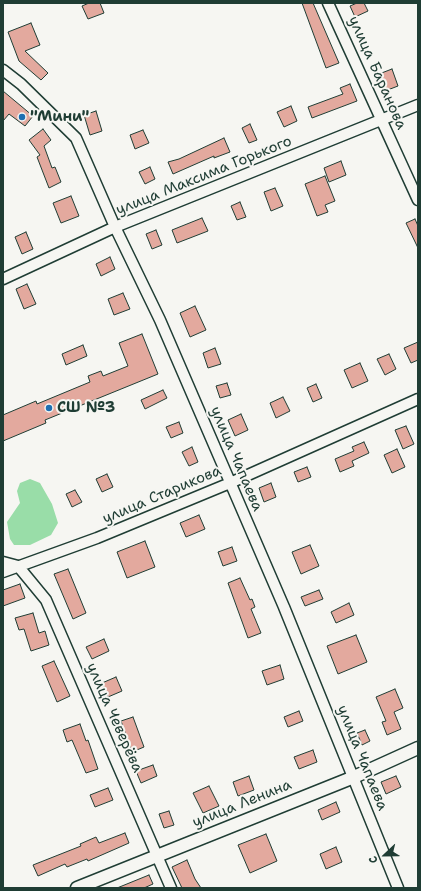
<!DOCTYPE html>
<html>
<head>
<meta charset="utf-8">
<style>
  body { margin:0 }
  #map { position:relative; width:421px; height:891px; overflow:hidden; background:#f6f6f2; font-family:"Shantell Sans",sans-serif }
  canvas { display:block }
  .frame { position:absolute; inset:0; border:4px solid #1f3d34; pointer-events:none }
  .north { position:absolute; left:365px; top:835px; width:40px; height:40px; -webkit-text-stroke:3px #f6f6f2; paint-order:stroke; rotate:248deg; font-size:11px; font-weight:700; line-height:16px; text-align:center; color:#1f3d34 }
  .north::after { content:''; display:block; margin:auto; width:14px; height:18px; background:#1f3d34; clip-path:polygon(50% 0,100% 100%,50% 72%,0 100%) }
</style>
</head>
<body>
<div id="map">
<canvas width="421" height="891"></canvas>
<div class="frame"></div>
<div class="north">С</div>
</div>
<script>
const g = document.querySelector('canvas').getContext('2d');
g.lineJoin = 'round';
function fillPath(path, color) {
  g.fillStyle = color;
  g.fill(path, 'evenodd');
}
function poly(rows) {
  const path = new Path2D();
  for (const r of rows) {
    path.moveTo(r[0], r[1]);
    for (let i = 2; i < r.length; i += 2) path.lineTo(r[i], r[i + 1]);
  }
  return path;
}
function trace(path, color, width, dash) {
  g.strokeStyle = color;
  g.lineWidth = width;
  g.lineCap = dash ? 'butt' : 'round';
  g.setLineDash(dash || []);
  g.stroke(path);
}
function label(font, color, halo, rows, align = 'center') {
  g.font = font + ' "Shantell Sans",sans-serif';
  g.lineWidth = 4;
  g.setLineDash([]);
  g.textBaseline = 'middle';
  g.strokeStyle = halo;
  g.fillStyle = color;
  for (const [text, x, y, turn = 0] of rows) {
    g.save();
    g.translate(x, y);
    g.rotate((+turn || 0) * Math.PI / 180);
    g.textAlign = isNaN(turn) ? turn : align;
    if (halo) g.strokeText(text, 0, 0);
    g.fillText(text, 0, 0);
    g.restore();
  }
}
fillPath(poly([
  [30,479,40,483,52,504,58,523,51,535,30,545,14,545,10,539,7,522,20,503,17,491,20,483]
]), '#99dda8');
const building = poly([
  [89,3,100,3,104,13,88,19,82,6,89,3],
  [302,3,313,3,339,63,326,68,302,3],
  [357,3,364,3,368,11,355,17,350,6,357,3],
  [31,23,40,45,25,51,48,73,41,80,19,61,8,32,31,23],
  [392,69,398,86,385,91,379,74,392,69],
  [350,84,357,101,312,118,308,107,343,94,340,88,350,84],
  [3,91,33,116,25,126,9,114,3,121,3,91],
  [291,106,297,121,284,127,277,112,291,106],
  [96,111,102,131,90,135,84,115,96,111],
  [250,124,257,140,249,143,242,128,250,124],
  [43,129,51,140,44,146,52,168,55,167,61,182,49,188,37,157,40,155,29,140,43,129],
  [143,130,149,143,135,149,130,135,143,130],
  [224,138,230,152,214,158,214,156,173,174,168,162,179,159,224,138],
  [341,161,346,175,329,182,324,168,341,161],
  [150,167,155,179,145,184,139,172,150,167],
  [325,176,335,201,325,205,328,212,317,216,305,184,325,176],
  [275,188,283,206,271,211,264,192,275,188],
  [71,196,79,216,61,223,53,203,71,196],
  [240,202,246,217,237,220,231,206,240,202],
  [202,218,208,231,177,243,172,230,202,218],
  [415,219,418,226,418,248,406,223,415,219],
  [156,230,162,245,152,249,146,234,156,230],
  [26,232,33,249,22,254,15,237,26,232],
  [110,257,115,269,101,276,96,264,110,257],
  [27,284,36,304,24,309,16,289,27,284],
  [123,293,130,309,114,315,108,299,123,293],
  [195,306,206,330,190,337,180,313,195,306],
  [142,334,158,374,45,420,46,423,3,441,3,415,36,401,37,404,90,382,88,376,101,371,103,376,128,366,119,343,142,334],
  [418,342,418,360,411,363,404,348,418,342],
  [83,345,87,356,66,365,62,354,83,345],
  [215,348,221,364,208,368,203,353,215,348],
  [389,354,396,369,385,375,377,359,389,354],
  [360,363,368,381,352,388,344,370,360,363],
  [227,383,231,395,220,398,216,386,227,383],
  [316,384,322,398,313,402,307,388,316,384],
  [163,390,167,398,145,409,141,400,163,390],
  [283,397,290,411,276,418,270,403,283,397],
  [241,414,248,430,235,436,228,420,241,414],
  [179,422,183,433,171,438,166,427,179,422],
  [406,426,414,444,403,449,395,430,406,426],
  [364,442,369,453,352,461,354,466,340,472,335,459,354,451,352,447,364,442],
  [192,447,198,462,189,466,182,452,192,447],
  [397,449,405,467,392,473,384,455,397,449],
  [307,467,311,477,298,482,294,472,307,467],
  [107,474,113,487,102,492,96,479,107,474],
  [271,483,276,497,264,502,259,488,271,483],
  [75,490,82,502,72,507,66,494,75,490],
  [199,515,205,529,186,537,180,523,199,515],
  [145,541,155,567,127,578,117,552,145,541],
  [310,545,319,566,301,574,292,552,310,545],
  [232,547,237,561,223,566,218,552,232,547],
  [68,569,86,613,73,619,54,574,68,569],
  [240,578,250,600,252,599,255,607,251,609,261,633,248,638,228,583,240,578],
  [20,584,25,598,3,606,3,590,20,584],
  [319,590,323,599,305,606,301,597,319,590],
  [349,603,354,615,336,623,331,612,349,603],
  [33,613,39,633,45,631,49,645,31,651,24,629,19,630,15,618,33,613],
  [356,635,367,662,338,674,327,646,356,635],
  [104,639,109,651,92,659,86,647,104,639],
  [54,661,70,696,57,702,42,666,54,661],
  [280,665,284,679,267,685,262,671,280,665],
  [116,677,122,691,108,697,102,683,116,677],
  [395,689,403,708,394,712,401,729,387,735,382,722,386,721,376,697,395,689],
  [299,711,303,721,288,727,284,717,299,711],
  [133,717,144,747,132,752,121,721,133,717],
  [80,724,86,741,88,740,98,769,86,773,72,740,67,742,63,730,80,724],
  [365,730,370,741,362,745,357,733,365,730],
  [313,750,317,762,299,769,294,757,313,750],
  [153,765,157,776,141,783,136,771,153,765],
  [249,776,254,790,238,796,233,782,249,776],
  [396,776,401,787,386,794,381,782,396,776],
  [209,786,219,806,203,813,193,793,209,786],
  [108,788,113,800,95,807,90,795,108,788],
  [336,802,340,812,322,820,318,810,336,802],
  [169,811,174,825,164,828,159,814,169,811],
  [125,833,129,843,88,861,87,859,67,867,65,864,38,876,33,865,81,846,80,844,96,837,99,843,125,833],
  [266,834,277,861,250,873,238,845,266,834],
  [336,847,342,862,326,869,320,854,336,847],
  [187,860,195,879,201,888,182,888,172,867,187,860],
  [149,875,153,884,144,888,117,888,149,875]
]);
fillPath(building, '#e3a99e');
trace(building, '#1f3d34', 1);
const minor = poly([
  [328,3,418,200],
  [3,70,21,84,76,138,115,227,160,320,284,607,398,888],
  [3,279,115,227,418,105],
  [3,562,18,566,46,600,171,888],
  [3,572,97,538,230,483,418,399]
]);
const tertiary = poly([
  [77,888,354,777,418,748]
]);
trace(minor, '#1f3d34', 13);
trace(tertiary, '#1f3d34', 15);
trace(minor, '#f6f6f2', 10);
trace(tertiary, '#f6f6f2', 12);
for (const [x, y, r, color] of [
  [22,117,4,"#1f6fb2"],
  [49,408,4,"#1f6fb2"]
]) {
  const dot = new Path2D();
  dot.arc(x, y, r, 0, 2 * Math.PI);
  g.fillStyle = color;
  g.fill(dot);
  trace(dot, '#f6f6f2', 1.5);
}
label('15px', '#1f3d34', '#f6f6f2', [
  ["улица Баранова",377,73,66],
  ["улица Максима Горького",204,176,-22],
  ["улица Чапаева",236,459,67],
  ["улица Старикова",162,495,-23],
  ["улица Чеверёва",114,718,66],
  ["улица Чапаева",362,758,68],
  ["улица Ленина",242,804,-22]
]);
label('bold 15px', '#1f3d34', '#f6f6f2', [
  ["\"Мини\"",30,117],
  ["СШ №3",57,408]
], 'left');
</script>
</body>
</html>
